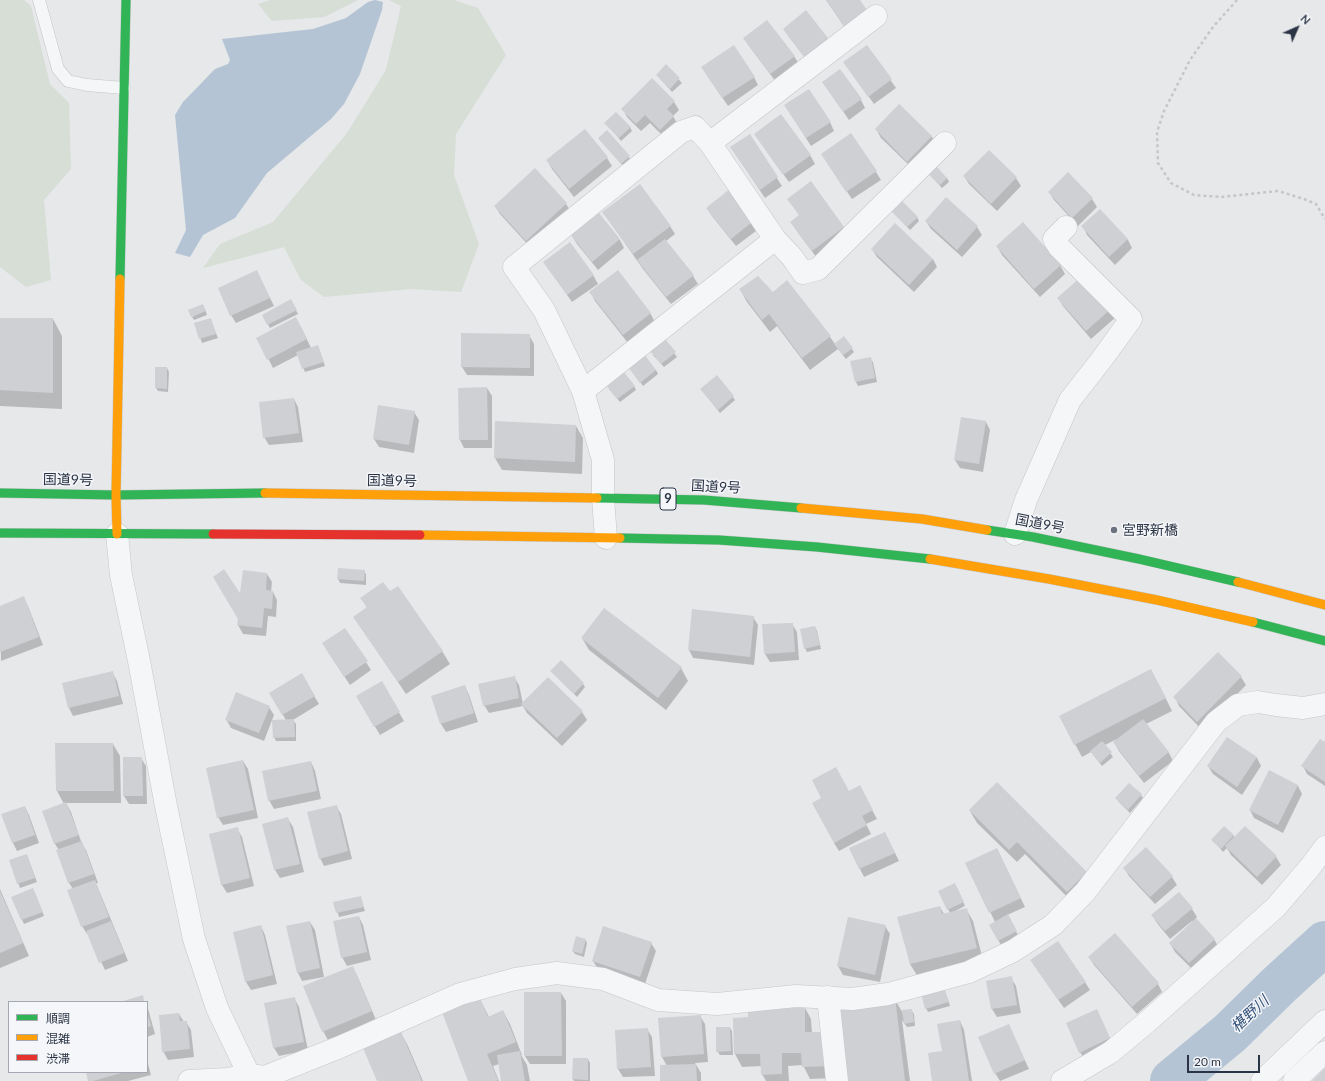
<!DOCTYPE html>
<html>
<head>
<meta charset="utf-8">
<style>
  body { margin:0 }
  #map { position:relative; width:1325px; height:1081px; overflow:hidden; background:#e6e8ea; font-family:Lato,"Noto Sans JP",sans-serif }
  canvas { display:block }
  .legend { position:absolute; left:8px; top:1001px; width:140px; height:72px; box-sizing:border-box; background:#f4f6f9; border:1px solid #a4a8b1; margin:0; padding:5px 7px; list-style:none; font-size:12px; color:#2b3445 }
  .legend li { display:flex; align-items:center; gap:8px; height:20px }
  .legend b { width:20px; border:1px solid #a4a8b1 }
  .north { position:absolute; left:1277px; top:8px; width:40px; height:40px; -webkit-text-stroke:3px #f4f6f9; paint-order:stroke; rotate:45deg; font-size:11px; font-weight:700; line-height:16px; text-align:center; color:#2b3445 }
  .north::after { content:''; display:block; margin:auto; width:14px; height:18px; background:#2b3445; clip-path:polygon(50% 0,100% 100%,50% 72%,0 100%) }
  .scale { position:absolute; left:1187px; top:1055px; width:73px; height:18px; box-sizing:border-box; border:2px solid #2b3445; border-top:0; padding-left:5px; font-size:12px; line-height:14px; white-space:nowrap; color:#2b3445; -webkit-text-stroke:3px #f4f6f9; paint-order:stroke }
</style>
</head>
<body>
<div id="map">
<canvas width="1325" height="1081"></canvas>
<ul class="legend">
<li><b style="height:5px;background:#30b455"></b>順調</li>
<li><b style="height:5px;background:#ff9f0a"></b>混雑</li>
<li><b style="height:5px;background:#e5322d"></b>渋滞</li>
</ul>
<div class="north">N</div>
<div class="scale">20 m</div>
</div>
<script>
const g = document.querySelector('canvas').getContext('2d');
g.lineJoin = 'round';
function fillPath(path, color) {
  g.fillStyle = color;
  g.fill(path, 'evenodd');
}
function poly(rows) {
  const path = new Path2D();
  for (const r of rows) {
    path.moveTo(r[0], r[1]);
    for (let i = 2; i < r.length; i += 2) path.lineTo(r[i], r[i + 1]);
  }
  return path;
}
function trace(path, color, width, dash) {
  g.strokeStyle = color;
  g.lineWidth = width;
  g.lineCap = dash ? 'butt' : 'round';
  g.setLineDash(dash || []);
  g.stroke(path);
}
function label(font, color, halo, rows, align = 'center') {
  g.font = font + ' Lato,"Noto Sans JP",sans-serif';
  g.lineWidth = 3;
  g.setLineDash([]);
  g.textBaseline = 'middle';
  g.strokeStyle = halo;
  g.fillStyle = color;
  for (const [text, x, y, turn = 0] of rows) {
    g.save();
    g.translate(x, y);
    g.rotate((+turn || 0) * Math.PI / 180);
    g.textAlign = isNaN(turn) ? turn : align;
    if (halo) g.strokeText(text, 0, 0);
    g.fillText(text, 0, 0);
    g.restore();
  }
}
fillPath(poly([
  [0,0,24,0,31,6,50,84,69,103,71,169,44,200,51,280,26,287,0,267],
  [270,0,358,0,324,17,272,21,258,4],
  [389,0,454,0,478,8,506,55,456,134,454,175,479,244,461,292,411,289,324,297,301,280,284,247,203,268,220,244,273,222,347,133,386,70,401,6]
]), '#d6ded6');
fillPath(poly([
  [375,0,383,2,382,10,360,74,344,104,331,119,267,173,235,218,203,235,190,257,175,253,186,230,175,115,183,102,215,69,228,64,230,60,222,39,313,29,346,18,368,2]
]), '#b4c4d5');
fillPath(poly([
  [826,0,859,0,852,38,828,3],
  [806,12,827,39,832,47,810,64,789,37,784,29],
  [744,38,794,56,799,64,776,82,749,46],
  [867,46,896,88,874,104,844,62],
  [666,66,682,83,672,92,657,75],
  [707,75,754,77,758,85,728,106],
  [823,82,861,100,865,108,849,120],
  [674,102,679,110,673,116,678,125,665,138,650,123,641,131,627,117,623,109],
  [900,105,932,137,936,145,913,169,881,138,876,129],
  [790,113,830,122,834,131,811,146],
  [606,123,630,127,632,131,621,141],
  [585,130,607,158,612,166,574,197,552,169,547,160],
  [607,132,632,161,624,167,599,139],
  [749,135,782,186,765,198,736,155],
  [760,142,810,155,815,164,789,182],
  [989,151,1016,178,1021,186,997,211,969,184,964,176],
  [827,162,876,172,881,180,852,199],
  [535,170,566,204,571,212,531,248,500,214,495,206],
  [929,174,947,178,949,182,942,188],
  [1068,174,1092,199,1097,207,1078,226,1054,200,1049,192],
  [731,189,760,228,736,246,712,216,707,208],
  [788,199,843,227,848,236,817,258,796,230,800,216],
  [891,210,917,217,919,221,910,230],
  [1100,210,1128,240,1132,248,1115,265,1087,235,1083,226],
  [603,212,670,226,675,234,666,241,693,276,698,284,671,304,643,269],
  [599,214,620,240,624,248,598,270,577,244,572,236],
  [926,221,977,227,982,235,962,257,931,229],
  [997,246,1060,265,1065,274,1040,297,1002,255],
  [872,249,933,259,937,267,914,292,877,257],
  [544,262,593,275,598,284,572,302],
  [1083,277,1116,317,1091,339,1063,306,1058,298],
  [261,280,274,306,236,323,231,315],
  [787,281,830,337,835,344,852,349,854,352,846,359,838,349,810,370,777,326,770,332,747,302,740,289,773,293],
  [591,293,650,313,655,322,628,343,595,301],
  [291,301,298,314,270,328,263,315],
  [205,309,207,315,194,320,192,317],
  [0,319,53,319,62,336,62,409,0,406],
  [210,319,218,338,202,343,195,323],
  [301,327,311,348,318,346,325,366,305,372,298,355,273,368,258,338],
  [529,335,534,344,534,376,467,375,462,367],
  [665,340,677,357,664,367,653,355],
  [870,358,873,362,877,382,858,386,856,382,851,362],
  [629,367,656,370,658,374,643,386],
  [167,368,169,372,168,392,158,391,156,388],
  [717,376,735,400,720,413,704,393],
  [634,386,636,390,620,402,609,389],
  [487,388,492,396,492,448,464,448,460,440],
  [294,399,298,407,303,442,269,445,264,437],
  [414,412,419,420,414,453,379,447,374,439],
  [986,422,990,430,983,472,960,468,955,460],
  [576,426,583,438,582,474,502,470,495,458],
  [364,571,366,574,366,585,340,583,338,579],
  [267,574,272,582,271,592,273,592,277,600,276,617,268,616,266,636,243,634,238,625,241,595],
  [23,598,28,606,43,645,1,661,0,607],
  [362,598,442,651,450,664,406,694,354,617,367,608],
  [693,610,753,617,758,625,754,665,693,658,689,650],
  [792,624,797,632,799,660,770,662,765,654,763,625],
  [815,627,817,631,821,649,807,652,805,648],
  [345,629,371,670,350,685,328,652],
  [582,638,681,668,688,681,666,710,589,650],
  [112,672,117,681,123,704,73,716,69,708],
  [301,674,319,704,293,720,296,724,296,741,276,741,274,737,286,720,270,693],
  [554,674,583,684,585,687,577,697],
  [514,677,519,685,523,704,582,712,587,720,562,746,527,713,523,706,489,713,484,705],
  [1241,677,1246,685,1202,730,1179,706,1175,697],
  [381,682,404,721,380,735,357,696],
  [1158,683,1172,711,1146,724,1169,753,1173,761,1144,783,1119,751,1114,742,1117,739,1105,745,1113,757,1102,766,1091,752,1082,757,1075,744],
  [465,686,469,695,478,722,446,732,441,724,432,697],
  [269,707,274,715,264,741,231,728,226,719],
  [1227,738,1257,758,1261,766,1242,795,1213,774,1208,766],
  [1325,743,1325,786,1307,774,1303,766],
  [113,744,120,756,121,803,66,803,71,812,82,844,86,850,98,883,96,883,128,961,105,970,88,934,87,934,82,926,73,889,69,883,57,851,59,850,55,844,43,812,64,804,57,791],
  [124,758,141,758,146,766,147,804,129,804,124,796],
  [243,761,248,769,258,818,223,825,218,817],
  [311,762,315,771,321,799,274,809,269,800],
  [1270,771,1298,786,1302,794,1283,833,1254,818,1250,810],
  [849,792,864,795,877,819,866,824,871,834,839,851,834,843],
  [1141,795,1143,798,1130,813,1119,802,1117,799],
  [336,806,341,814,352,859,324,866,320,858],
  [25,807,29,815,39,843,17,851,13,843,2,815],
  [970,811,1087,872,1074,904,1025,854,1017,862,977,823],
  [288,819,293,827,304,872,280,878,275,870,264,825],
  [1245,827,1276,857,1281,865,1262,885,1231,855,1227,848,1223,852,1213,840,1233,835,1235,838],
  [237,829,242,837,254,886,227,893,222,885],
  [885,833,899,861,864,877,850,849],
  [997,849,1025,907,1007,915,1018,935,1001,945,990,925,995,922,967,863],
  [27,855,37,882,20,888,10,860],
  [1124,868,1172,877,1177,885,1155,904,1129,876],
  [957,888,965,906,955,911,956,912,966,909,973,921,983,960,918,977,910,964,899,917,940,907,944,914,950,913,948,909],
  [0,889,29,956,0,968],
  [35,893,44,916,24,924,12,898],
  [1179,893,1192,909,1197,917,1195,919,1214,939,1219,948,1194,971,1175,952,1170,943,1193,922,1192,921,1170,939,1157,923,1152,915],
  [360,897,365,911,339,917,335,903],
  [359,917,363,925,371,960,347,966,342,957],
  [310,922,315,930,324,977,302,981,298,973,287,926],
  [261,926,265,935,277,984,251,990,246,982,234,933],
  [885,926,890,934,880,982,843,975,838,966],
  [585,939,587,943,584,957,575,954,573,951],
  [651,943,656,951,645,984,598,969,593,961],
  [1089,957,1158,984,1162,992,1137,1014,1094,965],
  [352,967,357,975,376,1020,328,1040,323,1031],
  [1036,968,1085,982,1090,990,1064,1008],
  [1011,978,1016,986,1021,1013,997,1017,992,1009,987,982],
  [944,988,950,1006,928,1012,926,1008],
  [525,993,561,993,566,1001,566,1064,530,1064,525,1056],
  [294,998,299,1007,308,1050,279,1056,274,1048,265,1004],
  [894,998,904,1015,911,1010,914,1014,915,1026,907,1027,902,1020,910,1081,848,1081],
  [480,999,489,1017,503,1011,510,1024,522,1055,521,1055,527,1065,530,1081,502,1081,499,1064,493,1066,499,1081,469,1081],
  [147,1005,155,1034,147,1037],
  [804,1006,811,1019,812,1033,835,1078,810,1079,803,1065,788,1066,789,1081,766,1081,762,1074,762,1066,742,1067,735,1054,734,1018,749,1018],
  [179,1014,184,1022,186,1022,191,1030,194,1057,168,1060,163,1051],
  [700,1016,705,1024,708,1062,695,1063,701,1073,701,1081,661,1081,667,1066,662,1057],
  [1101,1019,1114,1047,1085,1060,1080,1052],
  [960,1021,964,1030,972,1081,933,1081,943,1052],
  [1008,1025,1029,1069,1000,1081,995,1073],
  [730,1028,732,1031,733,1055,720,1055,717,1051],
  [647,1029,652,1037,655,1076,623,1077,618,1069,616,1031],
  [401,1033,408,1046,423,1081,378,1081],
  [588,1059,590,1063,590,1081,574,1081,573,1079],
  [147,1060,151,1075,128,1081,89,1081,87,1072,147,1072]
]), '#0003');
trace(poly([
  [1172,1081,1230,1033,1280,984,1325,943]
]), '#b4c4d5', 44);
fillPath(poly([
  [826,0,860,0,870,14,847,30],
  [806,10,828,38,804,57,783,29],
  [767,20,795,56,770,74,743,38],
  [734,45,755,77,722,98,701,67],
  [867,45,892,79,868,97,843,62],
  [666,64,680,78,670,89,656,75],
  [840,69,862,99,843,112,822,82],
  [652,78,675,101,667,109,674,116,660,130,645,115,636,124,621,109],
  [809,89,831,122,806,138,784,105],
  [899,104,932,136,907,162,875,129],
  [616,112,631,127,619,138,604,123],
  [781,114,811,155,783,175,754,134],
  [585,129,608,157,569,189,546,160],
  [607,130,630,156,621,164,598,138],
  [851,133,877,171,846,192,821,154],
  [750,134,778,177,760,190,730,147],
  [989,150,1017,177,991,204,963,176],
  [936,166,947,178,940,185,928,174],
  [535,168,567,203,526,241,494,206],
  [1068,172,1093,198,1072,218,1048,192],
  [811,181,844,227,812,251,790,222,799,215,787,199],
  [640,184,671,226,633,254,602,212],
  [731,188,756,219,731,239,706,208],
  [946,197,978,226,957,250,925,221],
  [900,199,918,217,907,227,889,209],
  [1100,209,1128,239,1109,257,1081,226],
  [599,213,620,239,592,262,571,235],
  [1023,222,1061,265,1034,289,996,246],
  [895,223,933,259,909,285,871,249],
  [665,239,694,275,666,297,637,260],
  [570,242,594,275,567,295,543,262],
  [257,270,270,298,230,316,218,288],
  [618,270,651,313,623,335,589,292],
  [1083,275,1112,308,1086,331,1057,298],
  [758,276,773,292,787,280,831,336,802,358,769,314,762,320,739,289],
  [291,299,297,310,267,325,262,315],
  [203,304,206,311,191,317,188,310],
  [296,317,307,339,267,360,256,338],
  [0,318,53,318,53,393,0,390],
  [211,318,216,334,199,339,194,323],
  [461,333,530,334,530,368,461,367],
  [844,336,853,348,843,355,834,344],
  [665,339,676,352,661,364,650,351],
  [318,345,324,362,302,369,296,352],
  [644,354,656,370,640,383,628,367],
  [871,357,875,378,855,382,850,361],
  [155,367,167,367,167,389,155,388],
  [623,371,635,386,617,399,606,385],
  [717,375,734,396,718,410,700,389],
  [487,387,488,440,459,440,458,388],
  [294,398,299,433,263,438,259,402],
  [378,405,415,411,409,445,373,439],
  [961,417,986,421,979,464,954,460],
  [495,421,576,425,575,462,494,458],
  [338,568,365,570,364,581,337,579],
  [224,569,240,593,243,570,267,573,266,590,273,591,272,609,264,608,262,628,237,625,238,619,213,577],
  [383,582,390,591,398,586,443,651,398,682,353,617,367,607,360,598],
  [24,596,39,637,0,652,0,606],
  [604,608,682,667,658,698,581,638],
  [692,609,754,616,750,657,688,650],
  [793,623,795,652,764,654,762,624],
  [815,626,820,645,804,649,800,629],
  [345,628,368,661,344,677,322,643],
  [1218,652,1242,676,1197,722,1173,697],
  [561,660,584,683,574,694,550,671],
  [1151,669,1166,698,1074,745,1059,716],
  [113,671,119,696,68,708,62,683],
  [302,673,315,696,282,715,269,693],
  [515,676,519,698,483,706,478,684],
  [548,677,583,711,557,738,521,704],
  [382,681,400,712,374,727,356,696],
  [465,685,474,713,440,724,431,696],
  [236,692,270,706,259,733,225,720],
  [294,719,295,737,273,738,272,720],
  [1143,719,1169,752,1139,776,1113,742],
  [1227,737,1257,757,1237,787,1207,766],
  [1320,739,1325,742,1325,782,1301,766],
  [1102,741,1112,752,1100,763,1090,751],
  [55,743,113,743,114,791,56,791],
  [123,757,142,757,143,796,123,796],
  [243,760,254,810,217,818,206,768],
  [311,761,317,791,268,801,262,771],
  [836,767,849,791,860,785,873,810,862,816,867,825,834,843,812,803,821,798,812,780],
  [1269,770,1298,785,1278,825,1249,810],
  [997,782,1087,872,1067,892,1017,842,1009,850,969,810],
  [1129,783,1142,794,1128,810,1115,798],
  [66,802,79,835,54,844,42,811],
  [337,805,348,851,319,859,307,812],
  [25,806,35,835,12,843,1,814],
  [288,817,300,864,274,870,262,824],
  [1224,826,1234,835,1221,849,1211,840],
  [1245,826,1277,856,1257,877,1225,846],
  [238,827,250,878,221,885,209,834],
  [885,832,895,853,859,869,849,848],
  [82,841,94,874,68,883,56,850],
  [1146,847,1173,876,1150,897,1123,868],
  [997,848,1021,898,989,913,965,863],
  [27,854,35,878,17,884,9,860],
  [95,880,109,917,81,927,67,890],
  [955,883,964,902,947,910,938,891],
  [33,888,43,912,21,920,11,897],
  [0,891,23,943,0,953],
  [1179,892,1193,908,1165,931,1151,915],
  [361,896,364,907,336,913,333,902],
  [940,906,942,914,967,908,977,948,910,964,897,917],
  [1008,914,1017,931,998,941,989,925],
  [359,916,367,952,341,958,333,921],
  [848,917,886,925,875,975,837,966],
  [1196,918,1215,939,1189,963,1169,943],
  [111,921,124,953,99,963,86,931],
  [310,921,320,968,297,973,286,926],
  [261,925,273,975,245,982,233,932],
  [603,926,652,942,640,977,592,961],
  [1115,933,1159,983,1132,1007,1088,957],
  [576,936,586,939,582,954,572,951],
  [1058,941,1086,982,1058,1000,1030,960],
  [353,966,372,1011,322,1032,303,986],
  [1012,976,1017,1005,991,1009,986,981],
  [944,987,949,1002,925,1009,921,993],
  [524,992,561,992,562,1056,524,1056],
  [143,995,144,1002,120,1002],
  [295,997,304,1042,273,1048,264,1003],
  [895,997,905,1081,847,1081,837,1004],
  [480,998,488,1017,503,1010,516,1042,487,1054,498,1080,496,1081,468,1081,442,1012],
  [805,1005,805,1032,828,1032,829,1066,802,1067,801,1053,782,1053,782,1074,761,1075,760,1054,734,1054,733,1018,748,1017,748,1006],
  [912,1009,914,1022,904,1024,902,1010],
  [1097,1009,1110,1038,1079,1053,1066,1023],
  [147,1013,151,1026,147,1027],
  [179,1013,180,1021,187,1021,190,1049,162,1052,159,1015],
  [701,1015,704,1054,661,1057,658,1018],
  [960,1020,969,1081,932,1081,928,1053,942,1051,937,1024],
  [1009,1024,1025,1060,994,1074,978,1037],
  [716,1027,730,1027,731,1051,716,1052],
  [648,1028,651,1067,617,1069,615,1030],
  [401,1032,422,1081,377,1081,363,1048],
  [520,1051,525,1081,501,1081,497,1055],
  [573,1058,588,1058,588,1080,572,1079],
  [696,1064,697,1081,660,1081,660,1065],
  [1325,1068,1325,1081,1312,1081],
  [86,1072,125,1072,93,1081,88,1081]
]), '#ced0d3');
const lane = poly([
  [39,0,58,69,68,81,87,85,124,88]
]);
const street = poly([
  [710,143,775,239],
  [583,391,544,310,514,267,681,132,695,127,710,143,876,16],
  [117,534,121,575,139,661,166,806,194,939,217,1008,252,1081],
  [1015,534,1026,500,1070,400,1102,359,1131,319,1059,247,1054,239,1066,227],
  [606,538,603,498,603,460,583,391,775,239,792,257,803,273,818,269,945,143],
  [828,997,837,1081],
  [189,1081,227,1079,249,1075,265,1077,340,1047,460,994,515,979,557,973,603,979,658,1000,717,1004,796,996,852,999,888,994,969,972,1013,951,1053,925,1085,892,1216,722,1238,705,1258,702,1276,705,1303,708,1325,704],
  [1062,1081,1111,1052,1147,1022,1276,907,1311,866,1325,847],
  [1262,1081,1325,1021],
  [1294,1081,1325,1052]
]);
const fast = poly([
  [120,279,126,0],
  [0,493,116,495,265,493],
  [597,498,704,500,801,508],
  [987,530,1033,537,1139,559,1238,582],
  [0,533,213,534],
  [620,538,719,540,817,547,930,559],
  [1253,622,1325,641]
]);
const slow = poly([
  [265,493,597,498],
  [801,508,922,519,987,530],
  [117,534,116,495,120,279],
  [420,535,620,538],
  [930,559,1049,579,1157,600,1253,622],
  [1238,582,1325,605]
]);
const jam = poly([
  [213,534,420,535]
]);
trace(lane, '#c4c6c8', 13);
trace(street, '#c4c6c8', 23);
trace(fast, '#c4c6c8', 10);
trace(slow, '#c4c6c8', 10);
trace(jam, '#c4c6c8', 10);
trace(poly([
  [1237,0,1213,27,1190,60,1164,111,1157,132,1158,163,1171,183,1194,195,1221,197,1278,191,1304,199,1316,204,1325,219]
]), '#c5c6ca', 2.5, [3, 3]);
trace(lane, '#f5f6f7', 12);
trace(street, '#f5f6f7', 22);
trace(fast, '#30b455', 9);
trace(slow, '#ff9f0a', 9);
trace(jam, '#e5322d', 9);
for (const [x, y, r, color] of [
  [1114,530,4,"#6c737f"]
]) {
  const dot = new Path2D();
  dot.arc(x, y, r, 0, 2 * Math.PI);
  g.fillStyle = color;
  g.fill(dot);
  trace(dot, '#f4f6f9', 1.5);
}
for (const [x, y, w] of [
  [668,499,16]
]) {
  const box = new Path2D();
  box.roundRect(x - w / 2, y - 11, w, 22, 3);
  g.fillStyle = '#f4f6f9';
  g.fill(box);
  trace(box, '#2b3445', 1);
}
label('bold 13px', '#2b3445', null, [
  ["9",668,499]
]);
label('14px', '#2b3445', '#f4f6f9', [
  ["国道9号",68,480,1],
  ["国道9号",392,481,1],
  ["国道9号",716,487,3],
  ["国道9号",1040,524,11]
]);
label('14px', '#2b3445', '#f4f6f9', [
  ["宮野新橋",1122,530]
], 'left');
label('italic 15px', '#34527a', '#f4f6f9', [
  ["椹野川",1250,1014,-43]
]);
</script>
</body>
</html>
